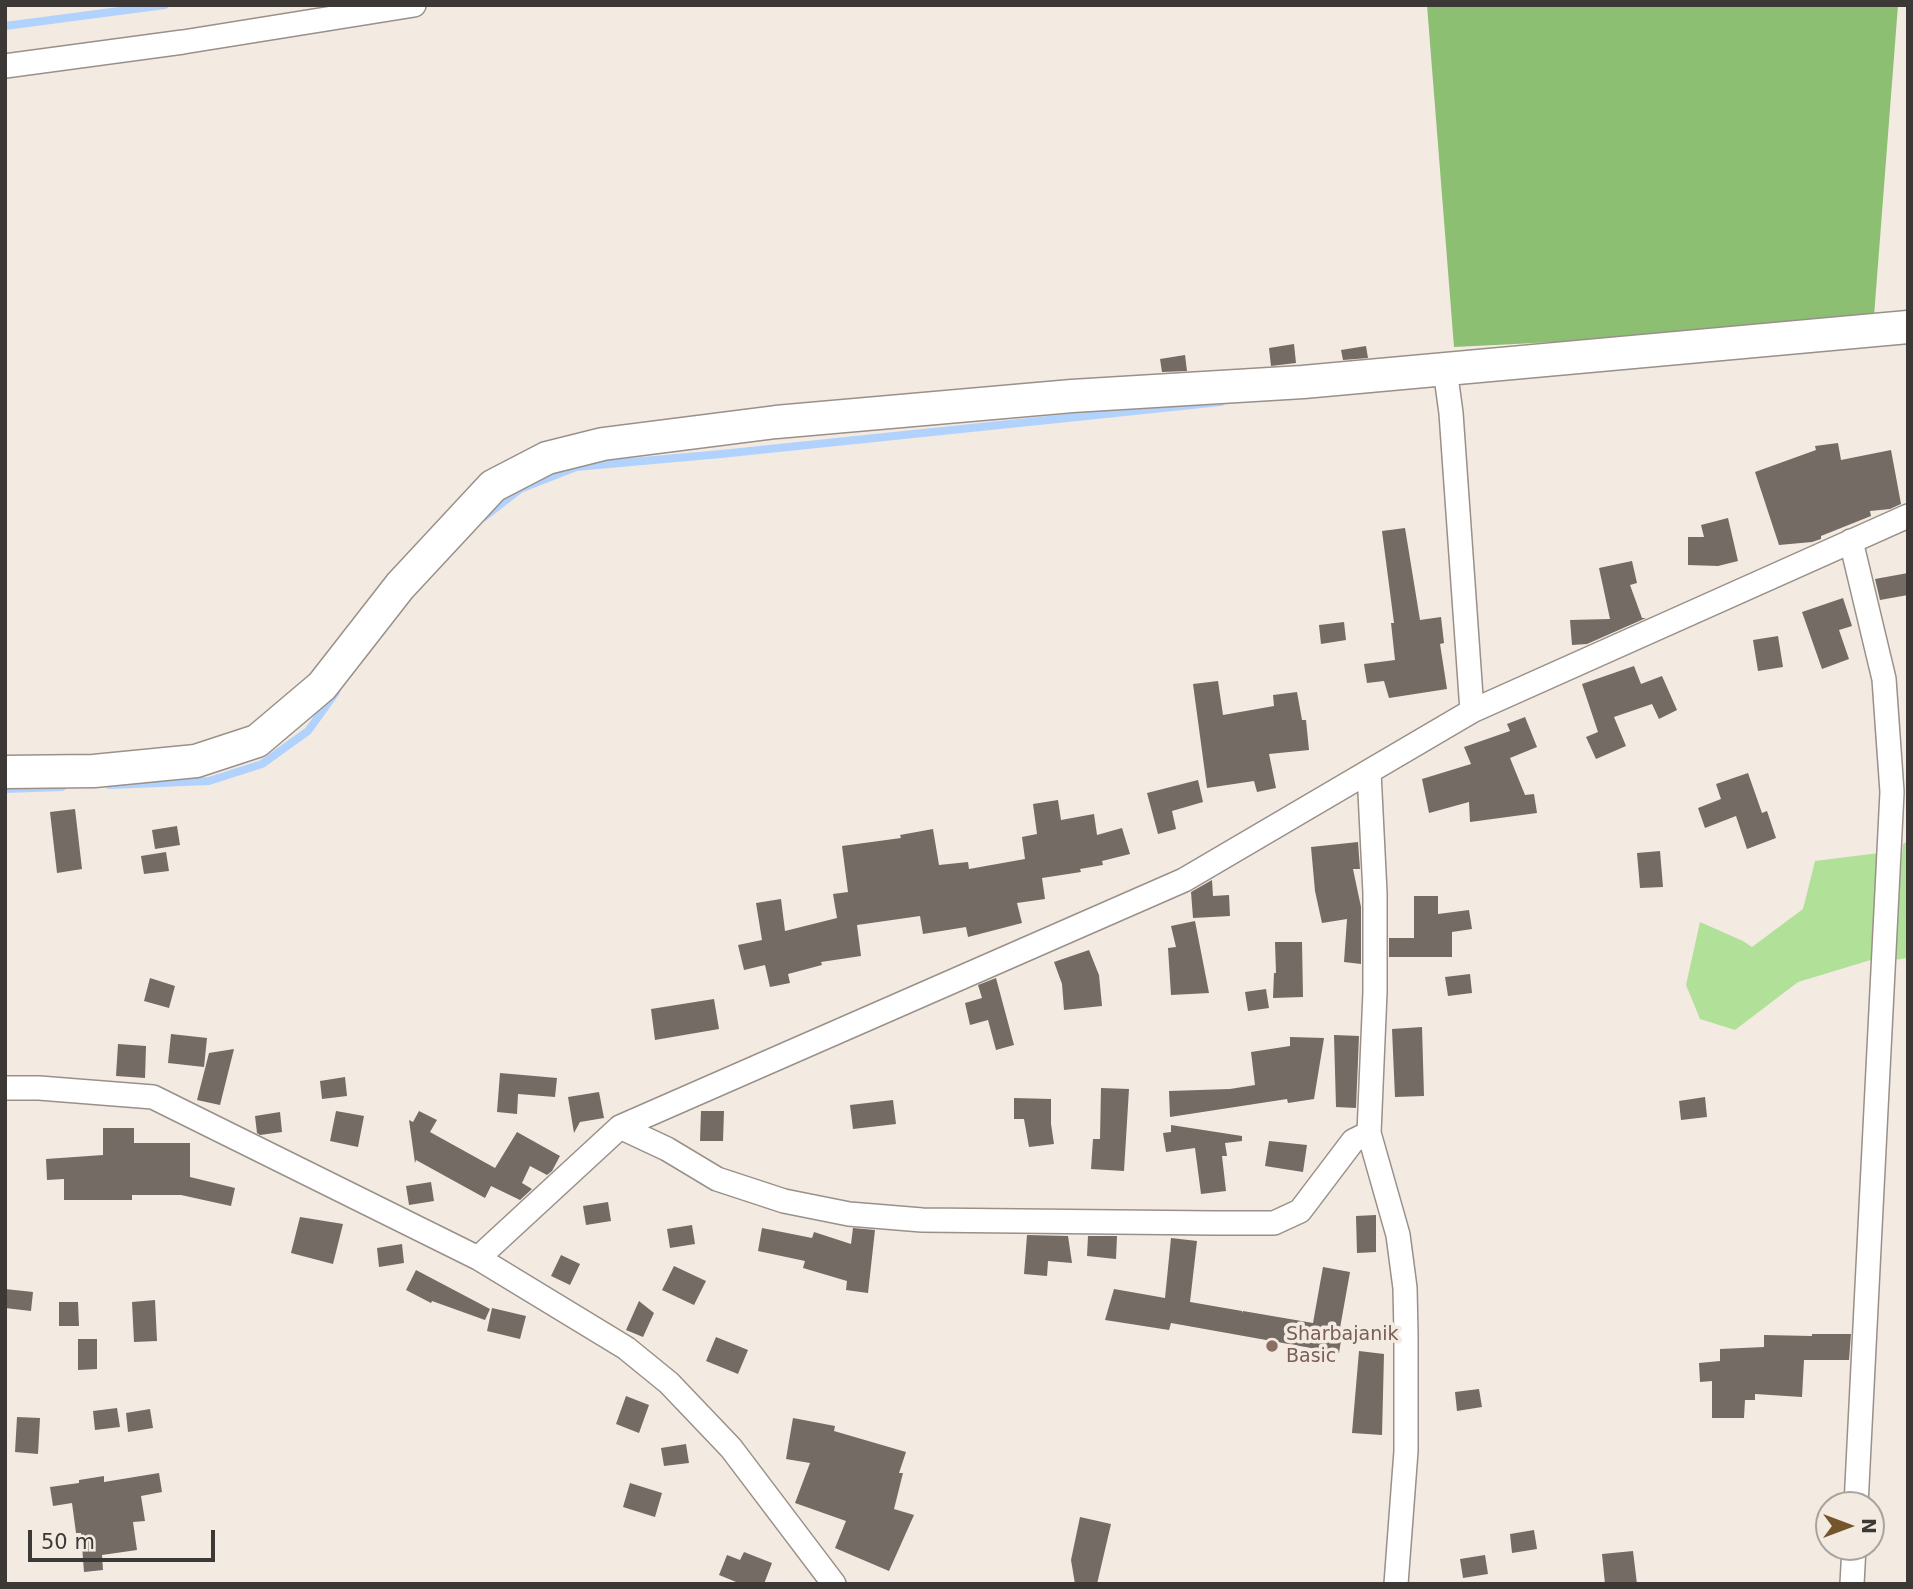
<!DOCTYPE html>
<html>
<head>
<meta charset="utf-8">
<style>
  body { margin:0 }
  #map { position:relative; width:1913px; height:1589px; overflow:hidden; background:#f3eae2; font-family:"DejaVu Sans",sans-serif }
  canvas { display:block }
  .frame { position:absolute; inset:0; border:7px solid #3b3835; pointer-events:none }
  .north { position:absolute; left:1815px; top:1491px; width:70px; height:70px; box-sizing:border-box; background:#f3eae2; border:2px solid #a9a39d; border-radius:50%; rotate:90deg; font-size:19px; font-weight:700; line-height:28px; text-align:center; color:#3b3835 }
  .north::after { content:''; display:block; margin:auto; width:24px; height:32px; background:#75562b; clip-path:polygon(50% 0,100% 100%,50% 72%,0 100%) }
  .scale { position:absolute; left:28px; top:1530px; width:187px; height:32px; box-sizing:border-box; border:4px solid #3b3835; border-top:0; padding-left:9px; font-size:21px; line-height:24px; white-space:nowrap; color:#3b3835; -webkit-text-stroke:5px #f3eae2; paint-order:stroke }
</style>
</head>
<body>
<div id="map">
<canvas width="1913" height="1589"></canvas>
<div class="frame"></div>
<div class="north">N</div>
<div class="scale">50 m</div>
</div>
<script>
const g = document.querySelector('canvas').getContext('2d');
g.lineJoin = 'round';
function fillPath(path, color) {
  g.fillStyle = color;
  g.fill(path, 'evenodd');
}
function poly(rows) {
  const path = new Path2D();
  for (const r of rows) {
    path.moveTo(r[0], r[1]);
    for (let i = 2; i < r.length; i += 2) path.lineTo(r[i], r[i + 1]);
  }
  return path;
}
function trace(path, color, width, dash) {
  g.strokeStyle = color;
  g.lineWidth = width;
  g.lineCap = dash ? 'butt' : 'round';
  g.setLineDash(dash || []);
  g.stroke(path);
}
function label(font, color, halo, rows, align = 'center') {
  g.font = font + ' "DejaVu Sans",sans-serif';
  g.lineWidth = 7;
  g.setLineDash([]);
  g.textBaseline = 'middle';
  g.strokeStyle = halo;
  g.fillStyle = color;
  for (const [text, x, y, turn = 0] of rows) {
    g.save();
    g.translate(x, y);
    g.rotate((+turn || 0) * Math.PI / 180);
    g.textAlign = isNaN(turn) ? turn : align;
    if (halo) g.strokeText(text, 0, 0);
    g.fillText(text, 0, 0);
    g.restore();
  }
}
fillPath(poly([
  [1908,841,1908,958,1893,960,1903,844],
  [1879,853,1874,959,1798,982,1735,1030,1700,1019,1686,985,1700,922,1743,941,1752,947,1803,909,1815,861]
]), '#b1e099');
fillPath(poly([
  [1427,5,1898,5,1874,316,1616,339,1454,347]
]), '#8cbf72');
trace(poly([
  [5,26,165,5],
  [484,517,520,489,576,467,721,454,1221,402],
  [110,785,209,781,262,764,308,731,336,692],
  [5,789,62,787]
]), '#b2d2fe', 8);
fillPath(poly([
  [1294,344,1296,363,1271,366,1269,348],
  [1366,346,1368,358,1343,360,1341,350],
  [1185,355,1187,371,1162,372,1160,359],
  [1838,443,1841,460,1891,450,1901,504,1890,509,1870,511,1871,516,1821,536,1821,539,1812,542,1779,545,1755,472,1816,450,1815,446],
  [1728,518,1738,561,1718,566,1688,565,1688,537,1704,537,1701,525],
  [1405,528,1420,620,1441,617,1444,643,1440,644,1447,689,1389,698,1384,681,1367,683,1364,664,1395,660,1391,623,1394,623,1382,531],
  [1632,561,1637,583,1630,585,1642,618,1646,618,1587,644,1572,645,1570,620,1610,619,1599,568],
  [1908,573,1908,595,1880,600,1875,579],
  [1843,598,1852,626,1839,630,1849,659,1822,669,1802,612],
  [1344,622,1346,640,1321,644,1319,625],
  [1778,636,1783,667,1758,671,1753,640],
  [1634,666,1641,684,1662,676,1677,710,1659,719,1652,704,1614,717,1626,746,1596,759,1586,737,1598,732,1582,684],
  [1218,681,1223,715,1274,706,1273,695,1297,692,1302,720,1306,720,1309,750,1269,754,1276,788,1257,792,1254,781,1207,788,1193,684],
  [1525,717,1537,747,1510,758,1525,795,1534,794,1537,813,1470,822,1469,802,1429,813,1422,779,1471,764,1464,747,1510,731,1507,724],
  [1748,773,1762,813,1767,811,1776,838,1747,849,1736,816,1705,828,1698,808,1721,799,1716,784],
  [1198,780,1203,802,1172,811,1176,829,1158,834,1147,793],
  [1058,800,1061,820,1094,814,1097,835,1122,828,1130,854,1102,861,1103,865,1080,869,1081,872,1042,878,1045,899,1017,903,1022,923,968,937,966,927,923,934,920,916,857,925,861,956,821,962,822,965,788,974,790,983,770,987,765,965,744,970,738,945,762,940,756,903,781,899,785,931,837,918,833,894,848,892,842,846,901,838,900,835,933,829,939,865,968,862,969,869,1025,859,1022,837,1037,834,1033,804],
  [75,809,82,869,57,873,50,812],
  [177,826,180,845,155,849,152,830],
  [1358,842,1360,869,1353,869,1361,907,1361,964,1344,962,1347,919,1322,923,1315,891,1311,847],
  [1660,851,1663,887,1640,888,1637,853],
  [166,852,169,871,144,874,141,856],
  [1212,880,1213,896,1229,895,1230,916,1193,918,1191,892],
  [1414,896,1438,896,1438,914,1469,910,1472,929,1452,932,1452,957,1389,957,1389,938,1414,938],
  [1195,921,1209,993,1171,995,1168,948,1176,947,1171,926],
  [1275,942,1302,942,1303,997,1273,998,1274,973,1276,973],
  [1089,950,1099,975,1102,1006,1064,1010,1062,984,1054,962],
  [1470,974,1472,993,1448,996,1445,977],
  [150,978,175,986,169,1008,144,1001],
  [996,978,1014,1045,996,1050,988,1020,970,1025,965,1003,982,998,978,985],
  [1266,989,1269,1008,1248,1011,1245,992],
  [714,999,719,1029,655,1040,651,1009],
  [1422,1027,1424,1096,1395,1097,1392,1029],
  [171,1034,207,1038,204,1067,168,1063],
  [1334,1035,1359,1036,1356,1108,1336,1107],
  [1290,1037,1324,1038,1314,1099,1288,1103,1287,1099,1170,1117,1169,1091,1230,1089,1255,1085,1251,1052,1290,1046],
  [118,1044,146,1046,145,1078,116,1076],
  [234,1049,220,1105,197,1100,209,1053],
  [500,1073,557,1078,555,1097,518,1094,517,1114,497,1112],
  [345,1077,347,1096,322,1099,320,1081],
  [1101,1088,1129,1089,1124,1171,1091,1169,1093,1139,1100,1139],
  [599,1092,604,1118,580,1122,574,1133,568,1097],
  [1705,1097,1707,1117,1681,1120,1679,1101],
  [1014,1098,1051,1099,1051,1124,1054,1144,1029,1147,1024,1119,1014,1119],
  [893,1100,896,1124,853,1129,850,1105],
  [336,1111,364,1116,358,1147,330,1141],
  [419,1111,437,1120,430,1132,495,1168,517,1132,560,1156,552,1171,547,1175,530,1166,522,1183,532,1189,520,1200,491,1186,485,1198,416,1160,415,1163,409,1120,413,1122],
  [701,1111,724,1111,723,1141,700,1141],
  [280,1112,282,1132,260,1135,257,1133,255,1116],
  [1171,1125,1242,1136,1242,1141,1225,1143,1227,1156,1222,1156,1226,1191,1201,1194,1195,1148,1166,1152,1163,1133,1171,1132],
  [103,1128,134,1128,134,1143,190,1143,190,1177,235,1188,231,1206,181,1195,132,1195,132,1200,64,1200,64,1179,47,1180,46,1159,103,1155],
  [1269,1141,1307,1145,1303,1172,1265,1166],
  [431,1182,434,1201,409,1205,406,1186],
  [608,1202,611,1221,586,1225,583,1206],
  [1376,1215,1376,1252,1357,1253,1356,1216],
  [300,1217,343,1224,333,1264,291,1253],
  [692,1225,695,1244,670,1248,667,1229],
  [762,1228,812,1238,814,1232,851,1244,853,1228,875,1230,868,1293,846,1290,847,1281,803,1268,805,1261,758,1251],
  [1027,1235,1068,1236,1072,1263,1048,1261,1047,1276,1024,1274],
  [1088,1236,1117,1236,1116,1259,1087,1256],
  [1171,1238,1197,1241,1190,1302,1242,1311,1242,1313,1243,1311,1313,1323,1323,1267,1350,1272,1340,1328,1343,1328,1339,1353,1171,1323,1169,1330,1105,1320,1114,1289,1165,1298],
  [402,1244,404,1263,379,1267,377,1248],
  [561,1255,580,1264,570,1285,551,1276],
  [674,1266,706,1281,694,1305,662,1290],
  [416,1270,490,1309,485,1320,432,1301,431,1303,406,1290],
  [5,1289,33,1292,31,1311,5,1308],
  [155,1300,157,1341,134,1342,132,1302],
  [639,1301,654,1313,643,1337,626,1330],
  [59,1302,78,1302,79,1326,59,1326],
  [492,1308,526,1316,520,1339,487,1331],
  [1812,1334,1851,1334,1849,1360,1804,1360,1802,1397,1755,1394,1755,1400,1745,1400,1744,1418,1712,1418,1712,1381,1700,1382,1699,1363,1720,1361,1720,1349,1764,1347,1764,1335,1812,1336],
  [716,1337,748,1350,738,1374,706,1361],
  [78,1339,97,1339,97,1369,78,1370],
  [1359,1351,1384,1354,1382,1435,1352,1433],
  [1479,1389,1482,1407,1457,1411,1455,1392],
  [626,1396,649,1405,639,1433,616,1424],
  [117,1408,120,1427,95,1430,93,1411],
  [150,1409,153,1428,128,1432,126,1413],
  [17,1417,40,1418,38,1454,15,1452],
  [793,1418,835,1426,834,1431,906,1452,899,1473,903,1473,894,1509,914,1515,889,1571,835,1548,846,1521,795,1503,810,1463,786,1459],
  [686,1444,689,1463,664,1466,661,1448],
  [159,1473,162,1492,141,1496,145,1521,133,1522,137,1550,102,1555,103,1570,84,1572,81,1533,76,1533,72,1503,53,1506,50,1487,79,1483,79,1480,104,1476,104,1482],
  [630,1483,662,1493,655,1517,623,1507],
  [1080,1517,1111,1524,1097,1584,1075,1584,1071,1560],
  [1534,1530,1537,1549,1512,1553,1510,1534],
  [1633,1551,1637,1584,1605,1584,1602,1554],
  [744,1552,772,1563,764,1584,741,1584,719,1575,727,1555,740,1560],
  [1485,1555,1488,1574,1463,1578,1460,1559]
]), '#736b64');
const street = poly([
  [5,66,183,42,414,5],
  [1445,369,1451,413,1472,711],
  [1851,541,1884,679,1892,792,1856,1505],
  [1369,772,1375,893,1375,992,1369,1133,1398,1235,1405,1288,1406,1334,1406,1451,1396,1584],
  [5,1088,39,1088,153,1097,478,1258,620,1127,1184,880,1472,711,1908,516],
  [620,1127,667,1149,717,1179,784,1201,849,1214,922,1220,1213,1223,1274,1223,1300,1211,1353,1141,1369,1133],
  [478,1258,626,1348,669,1383,731,1448,834,1584],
  [1852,1584,1854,1547]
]);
const secondary = poly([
  [5,772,94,771,196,761,257,741,322,686,400,586,493,486,547,458,603,444,776,422,1072,396,1303,382,1908,327]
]);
trace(street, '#999089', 26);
trace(secondary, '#999089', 35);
trace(street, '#fff', 23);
trace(secondary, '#fff', 32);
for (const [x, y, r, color] of [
  [1272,1346,7,"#8d6e63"]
]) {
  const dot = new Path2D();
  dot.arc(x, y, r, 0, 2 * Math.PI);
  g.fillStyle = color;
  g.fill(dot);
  trace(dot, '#f3eae2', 2.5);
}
label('19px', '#785e54', '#f3eae2', [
  ["Sharbajanik",1286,1335],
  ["Basic",1286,1357]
], 'left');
</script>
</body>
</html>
